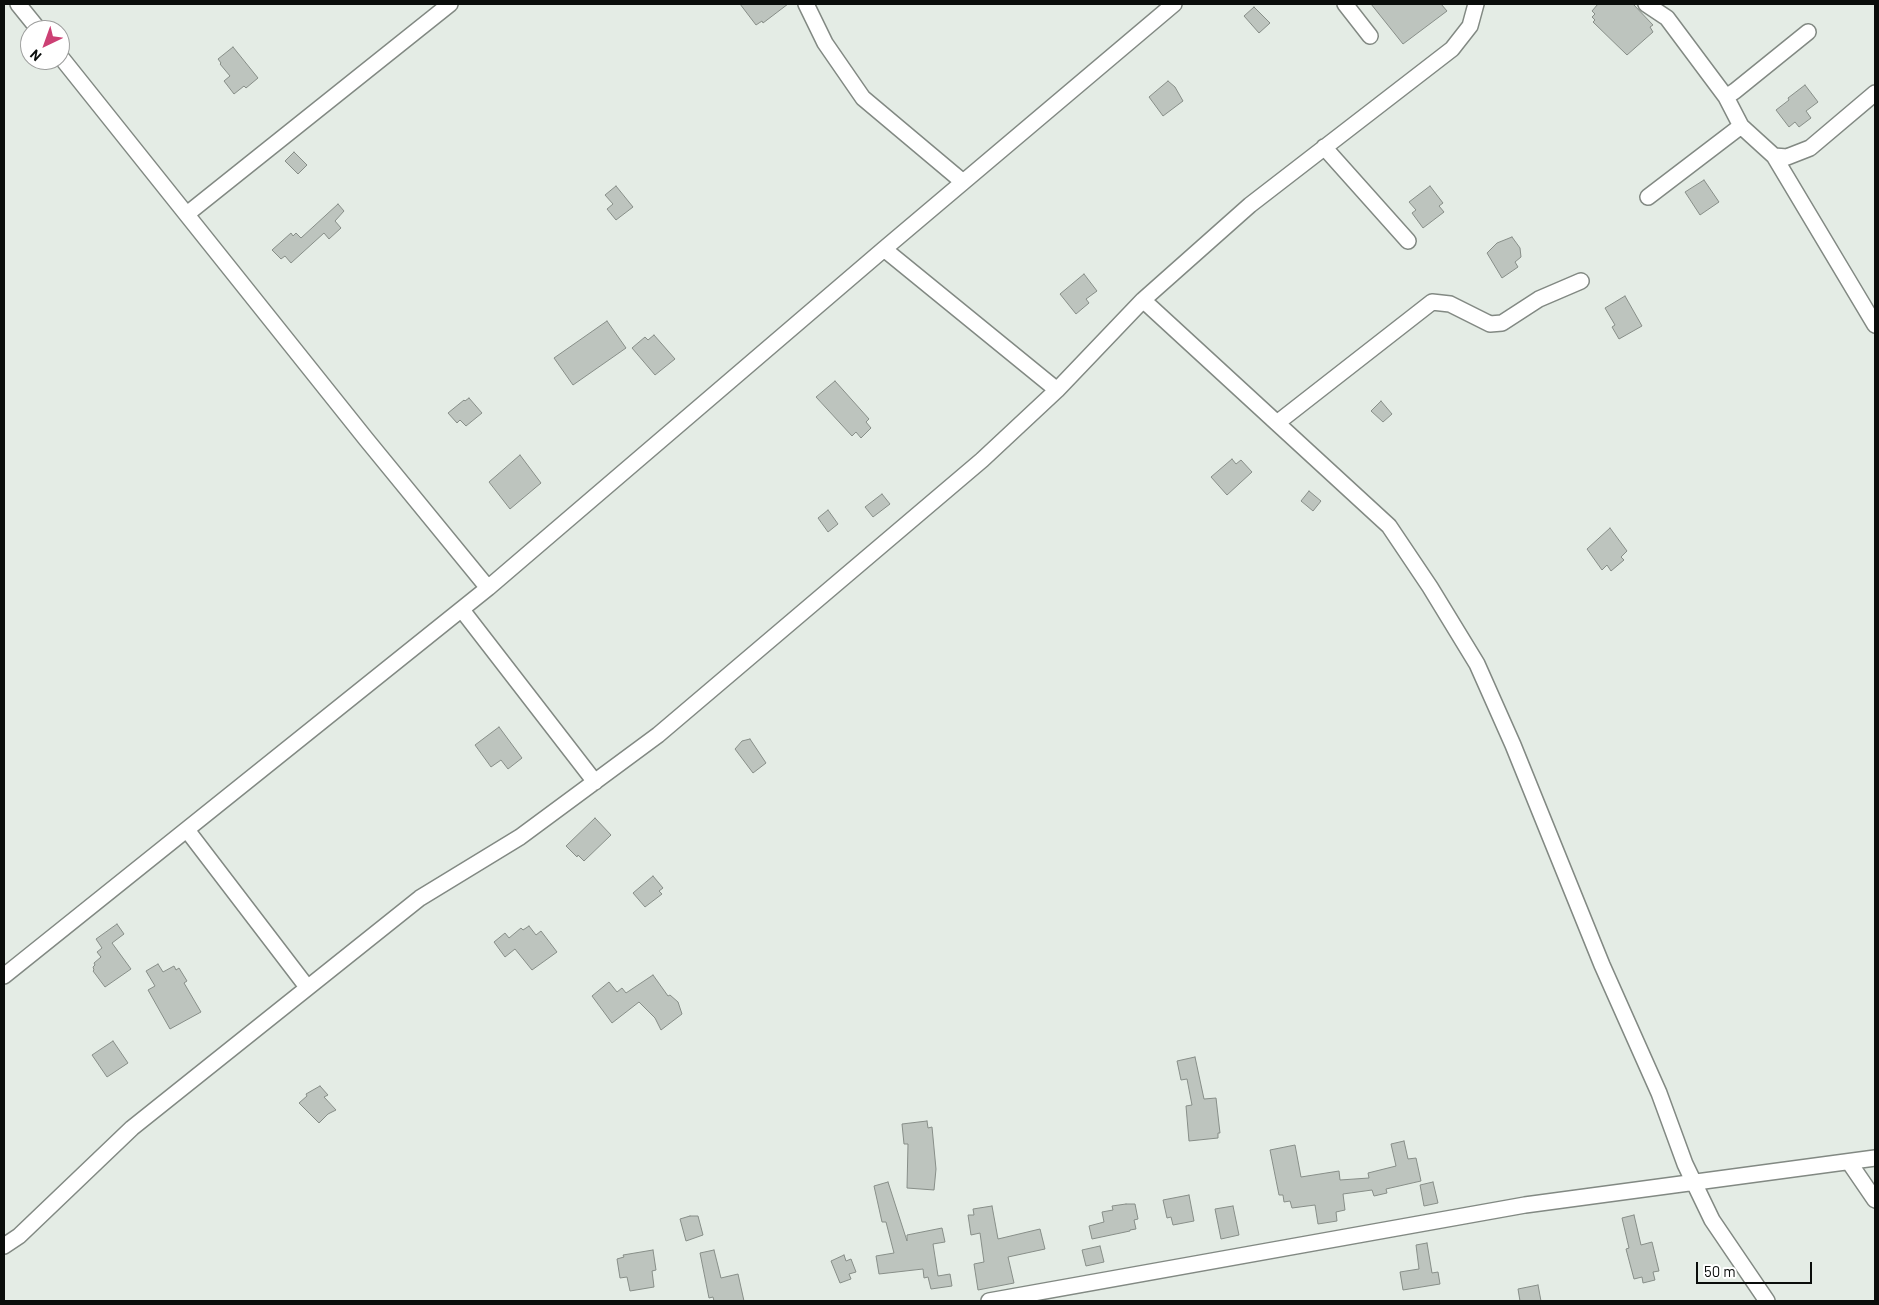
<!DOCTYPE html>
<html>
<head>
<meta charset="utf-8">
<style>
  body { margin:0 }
  #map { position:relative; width:1879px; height:1305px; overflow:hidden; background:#e4ece5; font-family:Barlow,sans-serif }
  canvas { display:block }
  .frame { position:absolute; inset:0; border:5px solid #0a0d0b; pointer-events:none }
  .north { position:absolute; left:20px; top:20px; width:50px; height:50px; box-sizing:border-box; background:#fff; border:1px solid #9d9e9d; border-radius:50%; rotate:222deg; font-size:14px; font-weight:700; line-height:20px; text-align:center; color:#0a0d0b }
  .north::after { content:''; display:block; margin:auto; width:18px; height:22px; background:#cc4074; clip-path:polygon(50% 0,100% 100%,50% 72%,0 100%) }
  .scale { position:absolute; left:1696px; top:1262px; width:116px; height:22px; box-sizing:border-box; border:2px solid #0a0d0b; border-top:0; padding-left:6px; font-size:15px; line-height:18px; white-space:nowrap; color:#0a0d0b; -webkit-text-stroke:4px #fff; paint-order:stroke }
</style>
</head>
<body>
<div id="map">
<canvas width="1879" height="1305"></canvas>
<div class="frame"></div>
<div class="north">N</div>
<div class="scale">50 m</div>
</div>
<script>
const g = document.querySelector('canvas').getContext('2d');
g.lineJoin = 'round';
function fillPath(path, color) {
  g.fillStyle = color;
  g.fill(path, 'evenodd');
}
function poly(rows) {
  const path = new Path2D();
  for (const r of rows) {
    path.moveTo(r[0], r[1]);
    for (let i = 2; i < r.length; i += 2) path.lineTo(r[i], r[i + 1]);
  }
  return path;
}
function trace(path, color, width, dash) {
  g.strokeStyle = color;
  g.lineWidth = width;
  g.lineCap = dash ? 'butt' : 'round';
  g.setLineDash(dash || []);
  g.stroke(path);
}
const building = poly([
  [740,4,788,4,763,23,762,21,756,25,740,4],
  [1371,4,1441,4,1447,11,1403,44,1371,4],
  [1598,4,1633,4,1653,25,1650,27,1653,32,1627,55,1593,22,1595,20,1592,17,1595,14,1592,11,1598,4],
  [1254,7,1270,23,1259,33,1244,16,1254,7],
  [233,47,258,78,246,88,244,86,234,94,224,81,230,76,220,64,221,63,218,59,233,47],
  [1168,81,1175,87,1183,101,1163,116,1149,97,1168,81],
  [1805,85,1818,102,1806,111,1811,118,1799,127,1795,122,1789,127,1776,110,1789,100,1788,98,1805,85],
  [294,152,307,165,298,174,285,161,294,152],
  [1704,180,1719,202,1700,215,1685,192,1704,180],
  [616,186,633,207,616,220,607,209,613,204,605,195,616,186],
  [1430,186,1443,203,1439,206,1444,212,1423,228,1412,213,1416,210,1409,202,1430,186],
  [338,204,344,211,335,221,341,228,329,239,324,233,291,263,285,256,281,259,272,250,291,233,293,236,296,233,301,238,338,204],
  [1512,237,1520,248,1521,257,1515,262,1518,267,1502,278,1487,253,1497,243,1512,237],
  [1084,274,1097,291,1086,299,1089,303,1076,314,1060,294,1084,274],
  [1625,296,1642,326,1619,339,1612,327,1615,325,1605,308,1625,296],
  [607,321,626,348,573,385,554,358,607,321],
  [654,335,675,359,655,375,632,348,645,337,648,340,654,335],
  [835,381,869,419,866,422,871,428,861,438,856,432,852,436,816,397,835,381],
  [469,398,482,413,466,426,460,420,457,423,448,413,464,400,465,401,469,398],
  [1381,401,1392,414,1383,422,1371,411,1381,401],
  [520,455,541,483,510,509,489,482,520,455],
  [1232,459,1236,464,1241,460,1252,472,1227,495,1211,477,1232,459],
  [1309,491,1321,501,1313,511,1301,501,1309,491],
  [882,494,890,504,873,517,865,507,882,494],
  [828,510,838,524,828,532,818,518,828,510],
  [1610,528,1627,551,1621,557,1624,560,1611,571,1607,565,1602,570,1587,549,1610,528],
  [499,727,522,758,508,769,501,760,491,767,475,745,499,727],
  [750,739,766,763,753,773,735,749,742,741,750,739],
  [595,818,611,835,584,861,578,855,577,857,566,846,595,818],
  [653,876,663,888,659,891,662,894,645,907,633,893,653,876],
  [117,924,124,934,112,943,131,969,105,987,93,971,94,970,93,967,95,965,94,963,101,957,97,952,102,948,96,939,117,924],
  [529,926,536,935,541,931,557,952,532,970,515,949,505,957,494,942,505,933,509,938,521,928,523,930,529,926],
  [158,964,163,972,174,966,176,970,179,968,187,981,184,983,201,1012,170,1029,148,990,155,986,146,971,158,964],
  [653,975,668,996,670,995,678,1002,682,1014,661,1030,655,1018,639,1002,612,1023,592,996,609,982,617,992,622,988,626,993,653,975],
  [113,1041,128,1063,107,1077,92,1055,113,1041],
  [1195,1057,1204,1099,1216,1098,1220,1133,1218,1133,1218,1138,1189,1141,1186,1106,1192,1105,1187,1079,1181,1080,1177,1061,1195,1057],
  [320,1086,328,1095,324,1097,336,1110,328,1114,319,1123,299,1103,307,1096,306,1094,320,1086],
  [927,1121,928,1128,932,1127,936,1169,934,1190,907,1188,908,1144,904,1144,902,1124,927,1121],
  [1404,1141,1408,1159,1416,1158,1421,1181,1386,1189,1387,1193,1374,1196,1372,1190,1343,1194,1345,1210,1336,1212,1337,1221,1318,1224,1315,1205,1292,1208,1290,1201,1284,1202,1283,1195,1279,1195,1270,1150,1295,1145,1301,1177,1339,1171,1340,1180,1369,1178,1368,1173,1396,1166,1391,1144,1404,1141],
  [888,1182,907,1241,907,1235,942,1228,945,1242,933,1244,938,1276,950,1274,952,1286,931,1289,928,1277,924,1278,923,1269,879,1274,876,1256,894,1253,886,1222,882,1222,874,1186,888,1182],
  [1433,1182,1438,1203,1424,1206,1420,1185,1433,1182],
  [1189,1195,1194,1221,1173,1225,1171,1217,1167,1218,1163,1200,1189,1195],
  [1126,1204,1135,1204,1138,1219,1134,1220,1136,1229,1130,1230,1130,1231,1092,1239,1089,1226,1104,1222,1102,1212,1113,1210,1112,1206,1126,1204],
  [992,1206,998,1239,1040,1229,1045,1249,1008,1257,1014,1283,978,1290,974,1264,984,1262,980,1233,971,1235,968,1215,974,1215,973,1209,992,1206],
  [1233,1206,1239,1235,1221,1239,1215,1209,1233,1206],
  [1634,1215,1641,1245,1652,1242,1659,1271,1653,1272,1655,1280,1643,1283,1642,1277,1634,1279,1626,1249,1629,1248,1622,1218,1634,1215],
  [690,1216,698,1216,703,1235,686,1241,680,1219,690,1216],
  [1427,1243,1432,1273,1438,1272,1440,1284,1403,1290,1400,1272,1419,1269,1416,1245,1427,1243],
  [1100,1246,1104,1262,1086,1266,1082,1250,1100,1246],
  [653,1250,656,1270,652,1271,654,1287,630,1291,627,1277,620,1278,617,1259,624,1257,623,1255,653,1250],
  [714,1250,721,1278,738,1274,744,1301,714,1301,713,1297,709,1298,700,1253,714,1250],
  [844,1255,846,1261,851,1259,856,1272,849,1274,851,1279,840,1283,831,1261,844,1255],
  [1538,1285,1541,1301,1520,1301,1518,1289,1538,1285]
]);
fillPath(building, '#bdc4be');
trace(building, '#878e88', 1);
const minor = poly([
  [18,4,39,30],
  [806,4,825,43,863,98,963,182],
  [1345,4,1370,36],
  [1646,4,1667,18,1726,97],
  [1808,32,1735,91,1726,97,1741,126,1774,156,1787,157,1810,148,1875,93],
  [60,56,366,439,488,588],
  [1324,147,1408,241],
  [1774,156,1875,325],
  [1648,197,1741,126],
  [187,214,450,4],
  [884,249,1057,390],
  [1143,300,1250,205,1452,49,1470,26,1476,4],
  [1277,423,1432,302,1450,304,1490,324,1502,323,1539,299,1581,281],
  [462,610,595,782],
  [187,830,307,987],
  [4,976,488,588,884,249,1174,4],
  [1849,1162,1875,1200],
  [4,1246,19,1236,132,1128,420,898,520,837,658,735,982,460,1057,390,1143,300,1389,526,1430,587,1477,664,1513,745,1602,965,1659,1093,1685,1164,1712,1220,1767,1301],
  [989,1301,1525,1205,1875,1158]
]);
trace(minor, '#828983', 18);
trace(minor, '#fff', 15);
</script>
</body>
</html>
